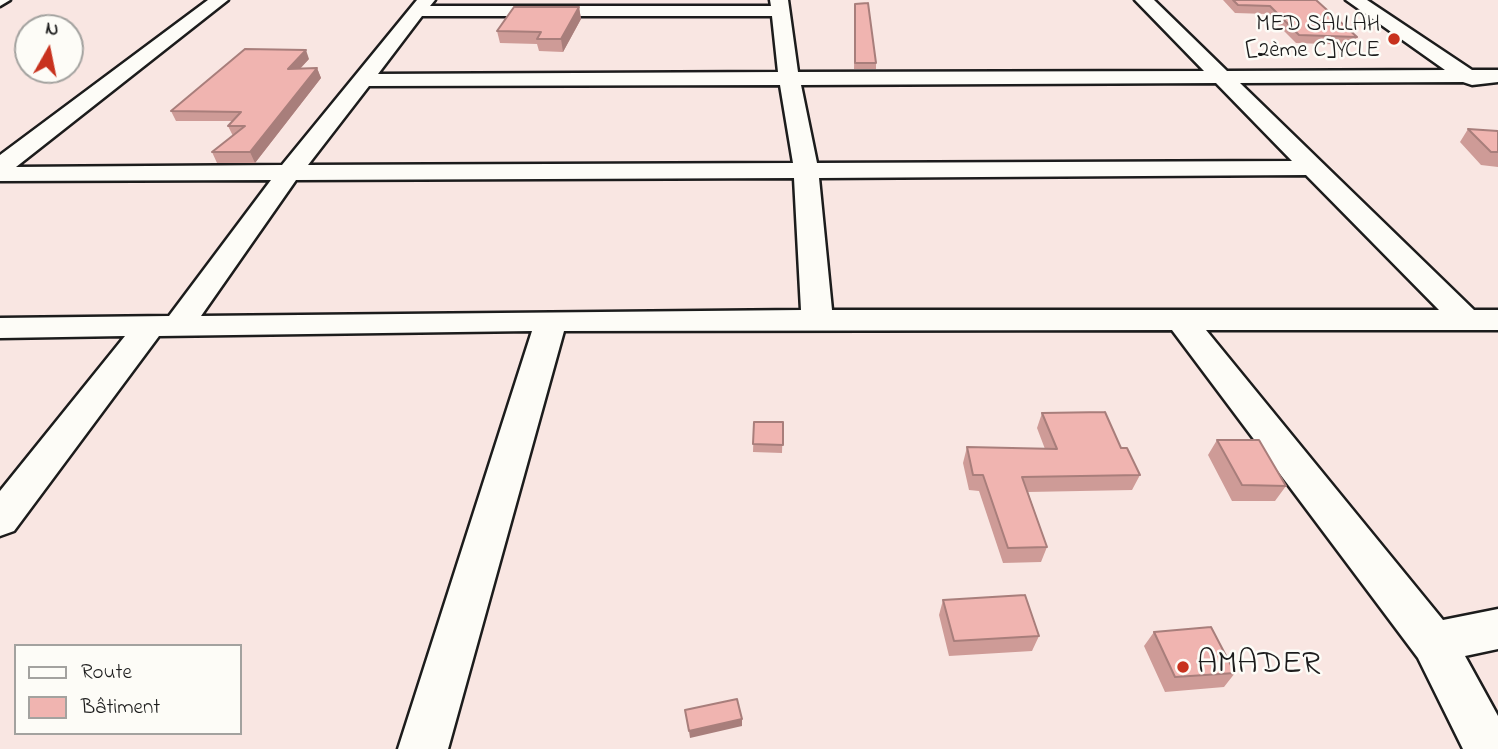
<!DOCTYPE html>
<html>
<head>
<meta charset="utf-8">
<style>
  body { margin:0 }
  #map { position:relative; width:1498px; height:749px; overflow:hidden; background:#f9e6e2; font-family:"Indie Flower",sans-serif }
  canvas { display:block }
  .legend { position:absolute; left:14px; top:644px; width:228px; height:91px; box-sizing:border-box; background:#fdfcf7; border:2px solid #a3a29f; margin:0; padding:9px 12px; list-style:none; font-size:21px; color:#1c1c1c }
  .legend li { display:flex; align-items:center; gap:14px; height:35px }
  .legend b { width:35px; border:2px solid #a3a29f }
  .north { position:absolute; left:14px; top:14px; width:70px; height:70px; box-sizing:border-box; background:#fdfcf7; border:2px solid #a3a29f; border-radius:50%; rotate:9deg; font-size:19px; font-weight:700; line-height:28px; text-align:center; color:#1c1c1c }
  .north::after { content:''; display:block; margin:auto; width:24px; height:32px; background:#c8321e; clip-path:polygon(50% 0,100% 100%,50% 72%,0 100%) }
</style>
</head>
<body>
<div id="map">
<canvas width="1498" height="749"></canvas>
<ul class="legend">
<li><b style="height:9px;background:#fdfcf7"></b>Route</li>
<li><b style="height:19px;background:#f0b4b0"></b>Bâtiment</li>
</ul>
<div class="north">N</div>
</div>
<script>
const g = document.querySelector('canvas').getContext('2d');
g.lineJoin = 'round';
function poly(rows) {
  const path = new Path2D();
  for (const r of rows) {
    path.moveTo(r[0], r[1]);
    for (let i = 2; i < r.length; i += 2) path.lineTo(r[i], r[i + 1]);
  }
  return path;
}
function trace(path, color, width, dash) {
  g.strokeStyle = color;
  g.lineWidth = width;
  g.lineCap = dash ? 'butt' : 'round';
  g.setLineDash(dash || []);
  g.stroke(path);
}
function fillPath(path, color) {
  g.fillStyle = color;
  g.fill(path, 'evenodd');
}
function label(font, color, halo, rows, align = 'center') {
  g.font = font + ' "Indie Flower",sans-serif';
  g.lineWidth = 5;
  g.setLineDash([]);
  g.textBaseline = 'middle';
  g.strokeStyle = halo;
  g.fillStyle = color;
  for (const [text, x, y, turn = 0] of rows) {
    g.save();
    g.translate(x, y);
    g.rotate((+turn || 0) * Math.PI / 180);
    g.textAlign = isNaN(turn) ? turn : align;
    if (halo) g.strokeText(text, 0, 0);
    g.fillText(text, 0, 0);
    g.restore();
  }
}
const minor = poly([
  [0,0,10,0,0,6,0,0],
  [208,0,228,0,16,167,282,165,417,0,435,0,430,6,771,6,770,0,788,0,798,72,1204,71,1135,0,1154,0,1227,71,1445,70,1346,0,1367,0,1472,70,1498,70,1498,82,1472,85,1463,82,1240,83,1474,310,1498,310,1498,330,1206,330,1443,620,1498,609,1498,649,1465,656,1498,716,1498,749,1463,749,1418,658,1172,330,564,331,448,749,398,749,532,331,159,336,14,531,0,536,0,491,125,336,0,338,0,318,169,316,271,180,0,181,0,155,208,0],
  [422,16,772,16,778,72,378,74,422,16],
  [1216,83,1292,161,817,163,801,85,1216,83],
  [780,85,793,163,308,165,369,86,780,85],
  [1306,175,1439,310,832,310,819,178,1306,175],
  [794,178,801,310,201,316,296,180,794,178]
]);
trace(minor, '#1c1c1c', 5);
fillPath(minor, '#fdfcf7');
fillPath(poly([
  [1170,0,1316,0,1357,37,1353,45,1296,43,1267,14,1235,13,1223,0],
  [579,7,581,19,563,52,539,51,537,44,500,43,497,31],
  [855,10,876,63,876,69,854,69],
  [309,59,300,69,317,68,321,78,255,163,217,163,212,152,233,136,228,126,232,121,176,121,171,111],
  [1468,129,1498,131,1498,167,1481,165,1460,142],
  [1042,413,1121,448,1140,475,1132,490,1028,492,1047,547,1041,562,1003,563,979,491,969,490,963,463,967,447,1045,449,1037,428],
  [754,422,783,422,782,453,753,452],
  [1217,440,1286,486,1275,501,1232,501,1208,455],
  [943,600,1039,636,1032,651,949,656,939,615],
  [1154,632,1235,673,1224,687,1165,692,1144,646]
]), '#ce9b97');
fillPath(poly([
  [579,7,581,19,563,52,561,39],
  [306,50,309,59,291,78,288,69],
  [317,68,321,78,255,163,250,152],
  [742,719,742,726,690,738,689,731]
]), '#a87e7b');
const building = poly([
  [1233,0,1316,0,1357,37,1299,35,1270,6,1238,5,1233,0],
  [868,3,876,63,855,63,855,4,868,3],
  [514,7,579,7,561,39,537,39,541,32,497,31,514,7],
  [245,49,306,50,288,69,317,68,250,152,212,152,245,126,228,126,241,112,171,111,245,49],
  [1468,129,1498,131,1498,152,1491,152,1468,129],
  [1105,412,1121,448,1127,448,1140,475,1022,477,1047,547,1008,548,983,475,973,475,967,447,1057,449,1042,413,1105,412],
  [754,422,783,422,783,445,753,444,754,422],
  [1217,440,1259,440,1286,486,1242,485,1217,440],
  [1025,595,1039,636,954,641,943,600,1025,595],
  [1211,627,1235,673,1175,677,1154,632,1211,627],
  [737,699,742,719,689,731,685,710,737,699]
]);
fillPath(building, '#f0b4b0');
trace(building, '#a87e7b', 2);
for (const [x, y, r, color] of [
  [1394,39,7,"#c8321e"],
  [1183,667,7,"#c8321e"]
]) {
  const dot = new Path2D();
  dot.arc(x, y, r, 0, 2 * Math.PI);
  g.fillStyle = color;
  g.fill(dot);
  trace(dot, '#fdfcf7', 2.5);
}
label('23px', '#1c1c1c', '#fdfcf7', [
  ["MED SALLAH",1380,26],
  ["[2ème C]YCLE",1380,52]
], 'right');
label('33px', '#1c1c1c', '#fdfcf7', [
  ["AMADER",1197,667]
], 'left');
</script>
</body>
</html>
